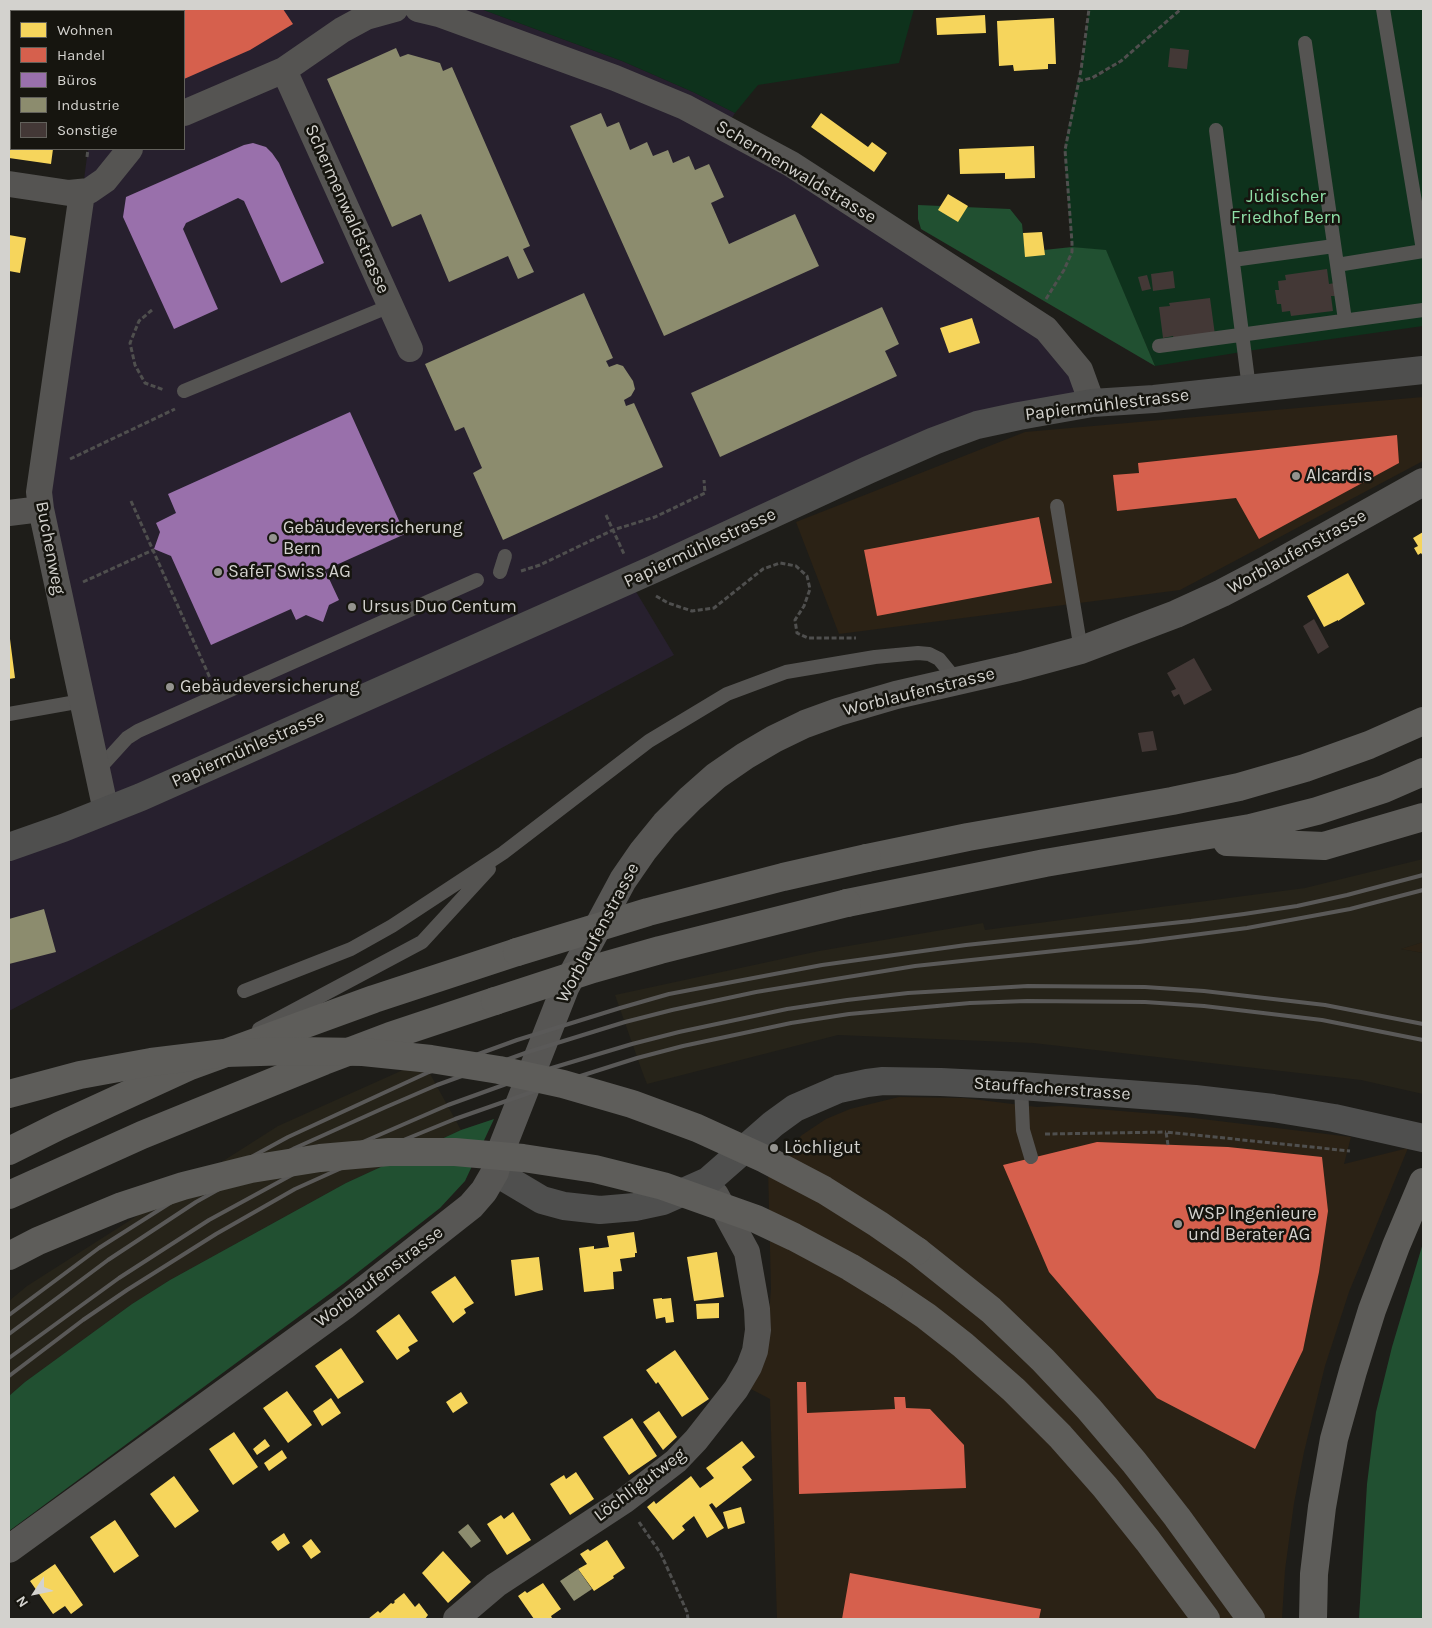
<!DOCTYPE html>
<html>
<head>
<meta charset="utf-8">
<style>
  body { margin:0 }
  #map { position:relative; width:1432px; height:1628px; overflow:hidden; background:#1e1d19; font-family:Karla,sans-serif }
  canvas { display:block }
  .frame { position:absolute; inset:0; border:10px solid #d3d2ce; pointer-events:none }
  .legend { position:absolute; left:10px; top:10px; width:175px; height:140px; box-sizing:border-box; background:#16150f; border:1px solid #62615b; margin:0; padding:6px 9px; list-style:none; font-size:15px; color:#d3d2ce }
  .legend li { display:flex; align-items:center; gap:10px; height:25px }
  .legend b { width:25px; border:1px solid #62615b }
  .north { position:absolute; left:10px; top:1568px; width:50px; height:50px; -webkit-text-stroke:4px #16150f; paint-order:stroke; rotate:236deg; font-size:14px; font-weight:700; line-height:20px; text-align:center; color:#d3d2ce }
  .north::after { content:''; display:block; margin:auto; width:18px; height:22px; background:#d3d2ce; clip-path:polygon(50% 0,100% 100%,50% 72%,0 100%) }
</style>
</head>
<body>
<div id="map">
<canvas width="1432" height="1628"></canvas>
<div class="frame"></div>
<ul class="legend">
<li><b style="height:14px;background:#f6d55c"></b>Wohnen</li>
<li><b style="height:14px;background:#d6604d"></b>Handel</li>
<li><b style="height:14px;background:#9970ab"></b>Büros</li>
<li><b style="height:14px;background:#8c8c6e"></b>Industrie</li>
<li><b style="height:14px;background:#433836"></b>Sonstige</li>
</ul>
<div class="north">N</div>
</div>
<script>
const g = document.querySelector('canvas').getContext('2d');
g.lineJoin = 'round';
function fillPath(path, color) {
  g.fillStyle = color;
  g.fill(path, 'evenodd');
}
function poly(rows) {
  const path = new Path2D();
  for (const r of rows) {
    path.moveTo(r[0], r[1]);
    for (let i = 2; i < r.length; i += 2) path.lineTo(r[i], r[i + 1]);
  }
  return path;
}
function trace(path, color, width, dash) {
  g.strokeStyle = color;
  g.lineWidth = width;
  g.lineCap = dash ? 'butt' : 'round';
  g.setLineDash(dash || []);
  g.stroke(path);
}
function label(font, color, halo, rows, align = 'center') {
  g.font = font + ' Karla,sans-serif';
  g.lineWidth = 5;
  g.setLineDash([]);
  g.textBaseline = 'middle';
  g.strokeStyle = halo;
  g.fillStyle = color;
  for (const [text, x, y, turn = 0] of rows) {
    g.save();
    g.translate(x, y);
    g.rotate((+turn || 0) * Math.PI / 180);
    g.textAlign = isNaN(turn) ? turn : align;
    if (halo) g.strokeText(text, 0, 0);
    g.fillText(text, 0, 0);
    g.restore();
  }
}
fillPath(poly([
  [1423,397,1423,461,1180,590,839,634,796,522,1025,432],
  [1423,942,1423,953,1400,949],
  [899,1097,964,1098,1037,1107,1061,1106,1169,1115,1351,1137,1344,1164,1408,1148,1349,1292,1325,1366,1304,1452,1294,1503,1285,1570,1282,1619,777,1619,770,1399,749,1388,766,1353,771,1289,768,1168,802,1135,826,1119,850,1109]
]), '#2b2215');
fillPath(poly([
  [112,9,481,9,622,61,693,92,735,113,726,127,1032,319,1092,403,1019,416,629,580,674,655,305,854,9,1011,9,847,106,811,41,509,88,149,184,149,184,11,112,11]
]), '#27202e');
fillPath(poly([
  [1423,859,1423,942,1401,949,1423,953,1423,1094,1361,1080,1033,1043,838,1035,647,1084,642,1071,615,995,819,951,983,923,985,930,1305,888],
  [423,1061,461,1130,346,1183,170,1280,132,1304,25,1382,9,1396,9,1301,27,1286,278,1126]
]), '#262319');
fillPath(poly([
  [481,9,914,9,899,63,758,85,735,113,693,92,622,61],
  [1089,9,1423,9,1423,326,1254,350,1155,366,1106,251,1072,247,1071,243,1064,150,1077,82,1093,79,1123,61,1121,61,1092,78,1078,81,1085,45]
]), '#0e321c');
fillPath(poly([
  [918,205,1010,209,1022,224,1025,252,1072,247,1106,250,1155,366,921,229,918,219],
  [494,1119,465,1181,440,1208,343,1284,9,1531,9,1396,25,1382,132,1304,170,1280,346,1183,461,1130],
  [1423,1243,1423,1619,1359,1619,1367,1484,1376,1412,1392,1347]
]), '#215031');
fillPath(poly([
  [9,9,66,9,65,11,11,11,11,13,9,13],
  [10,15,11,15,11,120,9,120],
  [985,15,986,33,937,35,936,18],
  [1054,18,1056,64,1048,64,1048,69,1030,70,1014,71,1013,65,999,66,997,21],
  [821,113,868,147,872,142,887,153,874,172,811,127],
  [9,134,11,135,11,149,53,149,51,164,9,158],
  [1034,146,1035,178,1005,179,1005,173,960,174,959,149],
  [948,194,968,206,958,222,938,210],
  [1042,232,1045,255,1025,257,1023,233],
  [9,235,26,238,20,273,9,271],
  [972,318,980,343,949,353,940,328],
  [1423,532,1423,556,1421,553,1418,555,1414,548,1418,546,1413,538],
  [1348,573,1365,604,1338,621,1338,620,1324,627,1307,596],
  [10,639,15,678,9,679,9,640],
  [634,1232,637,1253,635,1253,635,1257,620,1259,622,1271,613,1272,614,1289,584,1292,579,1248,594,1246,594,1249,609,1247,607,1236],
  [717,1252,724,1297,694,1301,687,1257],
  [539,1257,543,1290,515,1296,511,1260],
  [455,1276,474,1303,464,1309,466,1313,453,1323,431,1292],
  [662,1298,662,1299,671,1298,674,1322,666,1323,665,1317,656,1319,653,1299],
  [719,1303,719,1318,697,1319,696,1304],
  [399,1314,418,1341,408,1347,410,1351,397,1360,376,1331],
  [341,1348,364,1382,338,1399,315,1366],
  [675,1350,709,1399,682,1417,658,1382,656,1384,646,1370],
  [287,1391,312,1425,288,1443,263,1408],
  [461,1392,468,1403,453,1413,446,1402],
  [331,1398,341,1413,322,1426,313,1411],
  [659,1411,677,1437,663,1450,643,1422],
  [632,1418,657,1456,629,1475,603,1437],
  [234,1432,258,1467,233,1485,209,1449],
  [265,1439,270,1446,257,1455,253,1449],
  [742,1441,755,1457,742,1467,752,1480,716,1508,712,1503,709,1505,724,1528,707,1538,694,1516,682,1526,685,1530,673,1540,647,1507,654,1501,656,1504,691,1476,700,1488,714,1478,706,1468],
  [282,1450,287,1458,269,1471,264,1463],
  [576,1472,594,1499,570,1515,550,1484,564,1475,566,1479],
  [174,1476,199,1511,175,1528,150,1494],
  [741,1507,745,1523,728,1529,723,1512],
  [513,1512,531,1540,507,1555,487,1524,501,1515,504,1519],
  [115,1520,139,1556,114,1573,90,1537],
  [284,1533,290,1543,278,1551,271,1542],
  [311,1539,321,1552,311,1559,302,1546],
  [607,1540,625,1568,613,1576,614,1578,594,1591,578,1569,587,1564,580,1554,588,1549,590,1551],
  [443,1551,471,1582,448,1603,422,1573],
  [55,1564,83,1605,71,1614,65,1606,53,1614,30,1581],
  [543,1583,561,1609,551,1616,552,1618,551,1619,534,1619,518,1596,525,1591,527,1593],
  [404,1593,415,1607,419,1603,428,1615,425,1619,368,1619,378,1611,380,1613,391,1603,393,1604,395,1602,394,1601]
]), '#f6d55c');
fillPath(poly([
  [162,9,283,9,293,24,250,50,184,79,184,11,156,11],
  [1397,435,1399,463,1259,539,1236,498,1117,511,1113,475,1139,473,1138,463],
  [1039,517,1052,583,877,616,864,550],
  [1097,1142,1228,1147,1322,1157,1328,1211,1319,1272,1303,1350,1255,1449,1157,1398,1049,1272,1003,1165],
  [797,1382,806,1382,807,1413,895,1409,894,1397,905,1397,906,1408,930,1409,964,1445,966,1488,799,1494],
  [850,1573,1041,1609,1039,1619,842,1619]
]), '#d6604d');
fillPath(poly([
  [253,143,266,147,272,153,279,163,324,263,281,283,244,201,238,198,186,223,183,229,218,309,174,329,123,217,126,197,244,145],
  [350,412,405,534,325,570,339,600,329,605,323,622,306,615,296,620,291,609,211,645,171,556,154,549,160,532,156,523,176,513,168,494]
]), '#9970ab');
fillPath(poly([
  [396,48,400,57,408,54,440,63,443,71,452,67,530,246,523,249,534,272,518,279,508,256,449,282,421,214,392,227,327,79],
  [601,113,607,127,619,122,630,150,647,142,653,156,668,150,673,163,689,156,695,170,709,164,724,197,711,203,729,244,795,214,819,266,664,336,570,126],
  [584,293,613,358,606,361,609,367,617,364,623,366,633,381,635,389,631,396,624,400,626,406,634,403,663,467,503,540,473,473,482,468,464,427,455,431,425,364],
  [882,307,899,344,885,351,897,376,720,457,691,393],
  [44,909,56,952,9,964,9,919],
  [468,1524,481,1541,471,1548,458,1532],
  [578,1569,592,1589,574,1601,560,1581]
]), '#8c8c6e');
fillPath(poly([
  [1170,48,1189,50,1187,69,1168,67],
  [1327,269,1329,284,1335,283,1336,296,1331,296,1333,311,1291,316,1290,311,1282,312,1281,304,1277,304,1275,290,1279,290,1278,281,1286,280,1285,275],
  [1173,271,1175,288,1153,291,1151,274],
  [1147,275,1151,289,1142,291,1138,277],
  [1210,298,1215,335,1174,339,1173,336,1163,338,1159,307,1170,306,1169,303],
  [1314,619,1329,647,1318,654,1303,626],
  [1194,658,1212,690,1184,705,1179,694,1174,697,1171,691,1176,689,1167,673],
  [1153,731,1157,750,1142,752,1138,733]
]), '#433836');
trace(poly([
  [112,11,112,9],
  [1078,81,1092,78,1121,61,1181,9],
  [87,157,88,149],
  [1046,299,1064,270,1072,252,1072,243,1065,150,1081,70,1089,9],
  [152,310,139,321,130,343,135,365,145,383,164,390],
  [70,459,175,409],
  [131,501,210,678],
  [606,515,624,554],
  [521,571,540,565,613,530,655,517,705,493,704,480],
  [83,582,153,550],
  [656,596,668,603,692,611,714,608,763,569,780,563,796,566,807,576,810,589,804,606,795,620,797,633,808,638,856,638],
  [1045,1134,1166,1132],
  [1168,1145,1166,1132,1350,1151],
  [639,1522,661,1554,687,1612,688,1619]
]), '#4f4f4e', 3, [5, 2.5]);
trace(poly([
  [1383,9,1423,250],
  [1305,43,1345,320],
  [1216,130,1249,388],
  [1233,260,1334,246],
  [1337,265,1423,251],
  [1159,346,1423,310],
  [184,391,390,306],
  [1057,506,1081,650],
  [500,572,505,556],
  [9,714,82,701],
  [97,771,127,738,138,731,477,580],
  [244,991,351,949,392,926,503,853,649,741,727,694,786,672,875,657,918,653,929,654,939,659,957,681],
  [259,1029,422,942,489,869],
  [1021,1086,1023,1130,1031,1157]
]), '#555452', 14);
trace(poly([
  [418,9,439,14,615,78,685,107,791,164,1046,329,1080,370,1092,403],
  [284,70,410,349],
  [184,113,284,70,342,30,366,17,395,9],
  [9,184,69,193,89,191,105,180,130,149],
  [82,193,39,492,41,509,106,811],
  [9,513,41,509],
  [456,1619,496,1585,624,1501,676,1461,696,1440,736,1389,749,1367,755,1351,758,1330,757,1309,747,1252,716,1195]
]), '#555452', 26);
trace(poly([
  [9,847,63,828,141,797,654,569,868,470,934,441,977,425,1019,416,1092,403,1154,399,1423,370],
  [495,1172,542,1200,564,1206,600,1210,635,1207,663,1201,708,1181,773,1124,795,1108,839,1089,867,1083,883,1081,941,1082,1021,1086,1195,1099,1273,1108,1334,1118,1423,1138]
]), '#4f4f4e', 28);
trace(poly([
  [9,1549,344,1306,471,1206,484,1191,495,1172,500,1153,565,988,623,880,643,851,665,824,690,799,716,776,745,756,774,739,805,724,838,712,896,695,1018,667,1081,650,1176,614,1222,593,1264,571,1423,482]
]), '#575654', 28);
trace(poly([
  [1227,842,1324,846,1423,817],
  [867,858,968,837,1172,801,1239,787,1305,768,1369,745,1423,721],
  [847,903,1045,863,1250,828,1317,811,1384,789,1423,772],
  [9,1151,59,1126,190,1066,374,999,517,952],
  [9,1195,142,1135,324,1061,390,1036,495,1001],
  [917,1251,991,1310,1043,1360,1089,1409,1134,1462,1177,1517,1251,1619],
  [889,1291,926,1316,963,1345,1014,1390,1060,1436,1105,1487,1148,1541,1206,1619],
  [1313,1619,1314,1574,1322,1507,1334,1439,1353,1371,1372,1310,1396,1246,1423,1182]
]), '#5e5d5a', 28);
trace(poly([
  [9,1315,99,1248,189,1191,288,1137,429,1072,517,1040,620,1008,669,994,822,965,966,945,1191,921,1244,914,1297,906,1347,895,1423,875],
  [9,1334,108,1260,196,1202,248,1173,295,1148,386,1107,437,1085,528,1052,625,1022,672,1010,756,992,915,966,1139,942,1247,928,1350,909,1423,890],
  [9,1358,119,1278,209,1220,310,1165,448,1105,545,1070,632,1044,679,1032,787,1009,847,1000,908,993,1028,986,1145,987,1204,991,1325,1005,1423,1024],
  [9,1376,83,1320,127,1290,216,1234,295,1189,406,1139,455,1119,549,1086,637,1058,683,1046,791,1023,849,1014,970,1003,1027,1001,1145,1002,1204,1006,1322,1020,1423,1040]
]), '#5a5958', 4);
trace(poly([
  [517,952,648,912,783,877,867,858],
  [495,1001,593,969,660,950,847,903],
  [9,1094,80,1075,151,1062,225,1053,295,1051,363,1052,431,1059,499,1070,563,1084,632,1104,697,1128,765,1159,824,1190,878,1224,917,1251],
  [9,1256,38,1241,122,1206,183,1186,251,1169,320,1158,389,1152,455,1152,523,1158,595,1169,663,1186,756,1219,794,1237,850,1267,889,1291]
]), '#5e5d5a', 28);
for (const [x, y, r, color] of [
  [1296,476,5,"#94938f"],
  [273,538,5,"#94938f"],
  [218,572,5,"#94938f"],
  [352,607,5,"#94938f"],
  [170,687,5,"#94938f"],
  [774,1148,5,"#94938f"],
  [1178,1224,5,"#94938f"]
]) {
  const dot = new Path2D();
  dot.arc(x, y, r, 0, 2 * Math.PI);
  g.fillStyle = color;
  g.fill(dot);
  trace(dot, '#16150f', 2);
}
label('18px', '#d3d2ce', '#16150f', [
  ["Schermenwaldstrasse",796,172,31],
  ["Schermenwaldstrasse",347,209,66],
  ["Papiermühlestrasse",1107,405,-7],
  ["Buchenweg",50,548,79],
  ["Papiermühlestrasse",700,548,-25],
  ["Worblaufenstrasse",1297,552,-29],
  ["Worblaufenstrasse",919,692,-14],
  ["Papiermühlestrasse",248,749,-24],
  ["Worblaufenstrasse",598,933,-62],
  ["Stauffacherstrasse",1052,1089,4],
  ["Worblaufenstrasse",379,1277,-37],
  ["Löchligutweg",640,1485,-37]
]);
label('18px', '#8fdfa7', '#16150f', [
  ["Jüdischer",1286,197],
  ["Friedhof Bern",1286,218]
]);
label('18px', '#d3d2ce', '#16150f', [
  ["Alcardis",1306,476],
  ["Gebäudeversicherung",283,528],
  ["Bern",283,549],
  ["SafeT Swiss AG",228,572],
  ["Ursus Duo Centum",362,607],
  ["Gebäudeversicherung",180,687],
  ["Löchligut",784,1148],
  ["WSP Ingenieure",1188,1214],
  ["und Berater AG",1188,1235]
], 'left');
</script>
</body>
</html>
